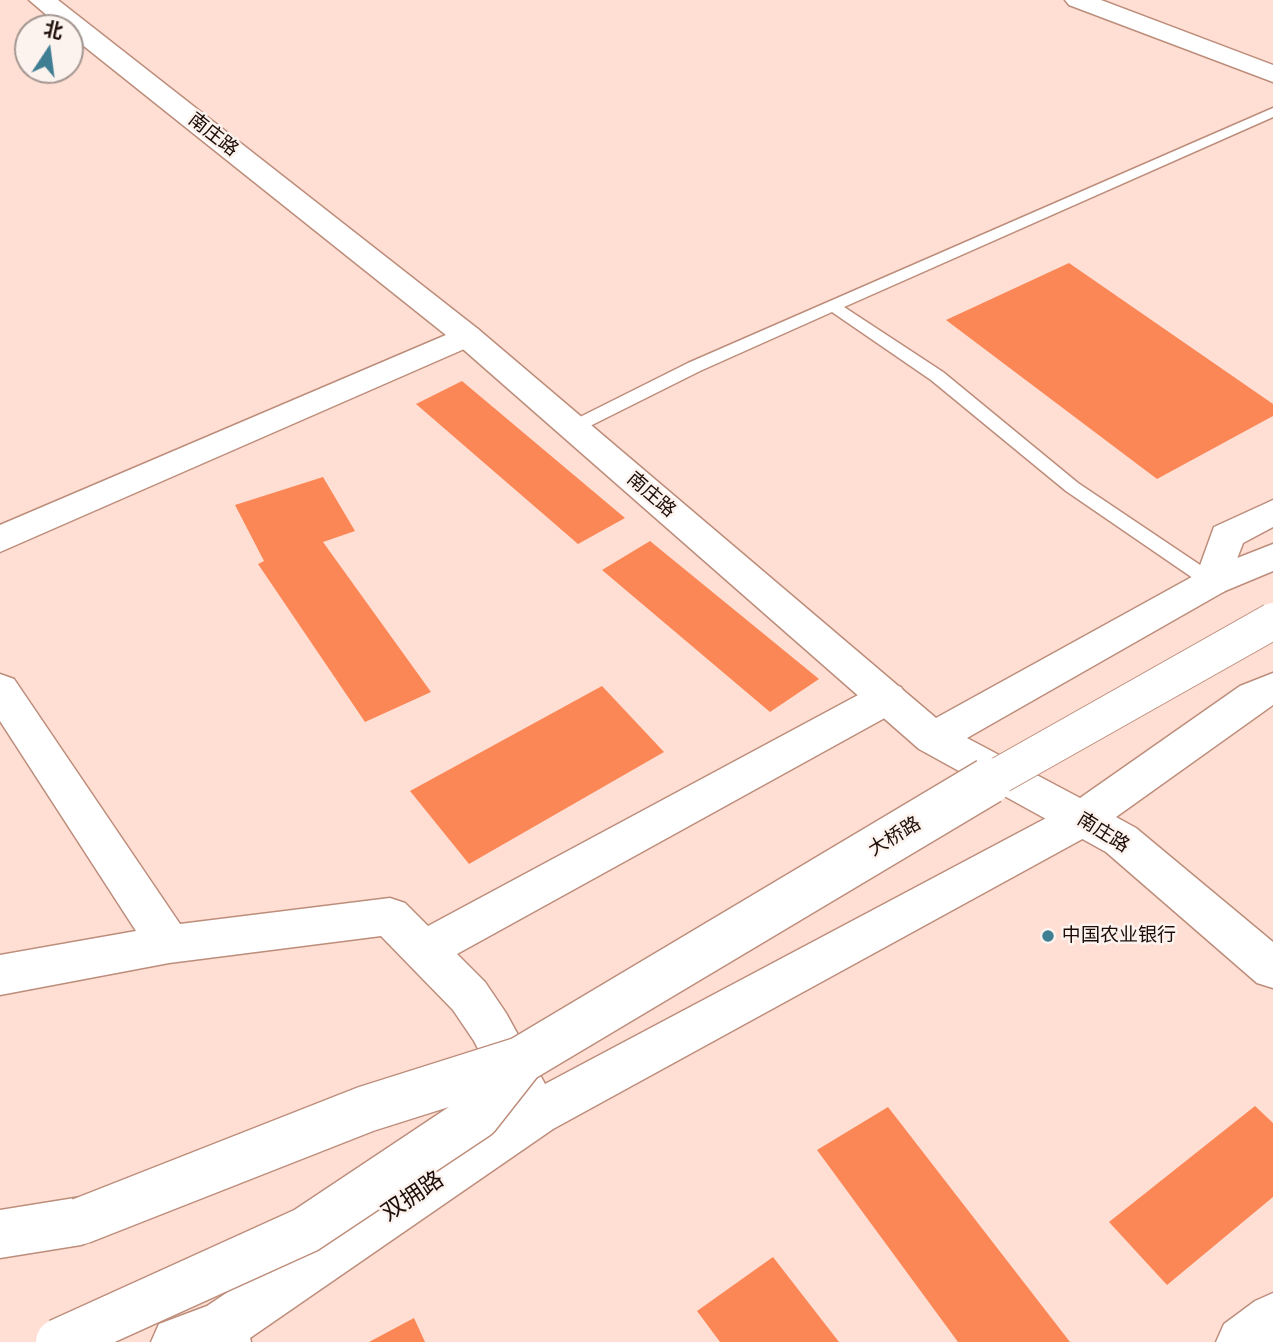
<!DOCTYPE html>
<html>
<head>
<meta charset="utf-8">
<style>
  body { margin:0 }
  #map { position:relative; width:1273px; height:1342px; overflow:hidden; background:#ffdfd3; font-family:Arial,"Noto Sans SC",sans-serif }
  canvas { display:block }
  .north { position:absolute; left:14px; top:14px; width:70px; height:70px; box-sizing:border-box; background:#fcf2ee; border:2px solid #a39691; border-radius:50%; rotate:13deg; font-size:19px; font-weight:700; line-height:28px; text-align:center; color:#1d0d06 }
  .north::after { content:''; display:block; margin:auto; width:24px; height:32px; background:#407e93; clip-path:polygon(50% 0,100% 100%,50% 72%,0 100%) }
</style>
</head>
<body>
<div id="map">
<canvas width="1273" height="1342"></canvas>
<div class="north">北</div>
</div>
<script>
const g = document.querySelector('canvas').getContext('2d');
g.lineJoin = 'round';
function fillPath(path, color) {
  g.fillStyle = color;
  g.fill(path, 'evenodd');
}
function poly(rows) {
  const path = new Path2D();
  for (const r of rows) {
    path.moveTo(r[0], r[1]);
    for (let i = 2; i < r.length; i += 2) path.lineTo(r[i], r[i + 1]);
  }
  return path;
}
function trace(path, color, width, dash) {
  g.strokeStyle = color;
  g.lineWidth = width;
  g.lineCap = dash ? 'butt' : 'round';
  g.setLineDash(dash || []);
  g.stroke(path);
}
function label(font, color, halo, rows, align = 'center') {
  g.font = font + ' Arial,"Noto Sans SC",sans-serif';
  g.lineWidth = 5;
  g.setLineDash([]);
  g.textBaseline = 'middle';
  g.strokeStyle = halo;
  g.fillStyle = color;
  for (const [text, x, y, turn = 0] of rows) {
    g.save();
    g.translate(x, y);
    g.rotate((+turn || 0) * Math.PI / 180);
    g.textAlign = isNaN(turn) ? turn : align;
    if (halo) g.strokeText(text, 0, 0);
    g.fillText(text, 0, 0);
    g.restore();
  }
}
fillPath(poly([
  [1069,263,1273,404,1273,416,1157,479,946,320],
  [462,381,625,518,578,544,416,404],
  [323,477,355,531,323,542,431,692,365,722,258,564,264,561,235,505],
  [650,541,819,679,770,712,602,570],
  [602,686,664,752,469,864,410,791],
  [1255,1106,1273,1123,1273,1197,1167,1285,1109,1222],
  [888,1107,1070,1342,958,1342,817,1150],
  [773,1257,839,1342,720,1342,697,1311],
  [414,1318,425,1342,369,1342]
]), '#fb8757');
const lane = poly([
  [1273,108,1273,117,844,307,943,372,1078,483,1218,577,1221,582,1218,587,1206,587,1066,491,931,380,832,312,700,371,578,432,566,432,564,428,566,424,688,363,1273,108]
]);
const street = poly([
  [467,326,478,329,483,336,478,343,0,552,0,525,467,326],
  [1273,500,1273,527,1243,543,1225,591,1212,595,1199,591,1194,582,1214,527,1273,500],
  [0,674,14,679,180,924,390,898,405,903,428,926,873,687,887,683,901,687,907,698,901,709,457,954,485,982,506,1013,545,1084,1067,807,1082,802,1097,807,1103,819,1097,831,553,1129,250,1338,251,1342,151,1342,159,1324,207,1306,507,1105,474,1041,453,1010,381,936,169,963,0,995,0,955,136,931,0,721,0,674],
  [1273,1293,1273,1342,1216,1342,1224,1324,1255,1301,1273,1293]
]);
const secondary = poly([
  [29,0,58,0,478,329,936,718,1199,573,1273,544,1273,571,1225,591,967,738,1080,798,1240,686,1273,673,1273,705,1116,817,1136,828,1273,942,1273,988,1257,983,1106,852,919,749,456,343,70,35,70,28,62,28,29,0],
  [1065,0,1101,0,1273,65,1273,82,1069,5,1065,0],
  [81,1197,99,1204,106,1221,99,1238,81,1245,0,1258,0,1210,81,1197]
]);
trace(lane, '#bd8d7b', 3);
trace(street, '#bd8d7b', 3);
trace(secondary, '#bd8d7b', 3);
fillPath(lane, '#fff');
fillPath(street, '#fff');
fillPath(secondary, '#fff');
const secondaryBridgeFar1 = poly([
  [986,783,1273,621]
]);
const secondaryBridge = poly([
  [81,1221,366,1109,521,1060,989,781],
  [59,1342,306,1230,477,1116,521,1060]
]);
trace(secondaryBridgeFar1, '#bd8d7b', 38, []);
trace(secondaryBridge, '#bd8d7b', 49, []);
trace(secondaryBridgeFar1, '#fff', 36);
trace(secondaryBridge, '#fff', 46);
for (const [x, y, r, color] of [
  [1048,936,7,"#407e93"]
]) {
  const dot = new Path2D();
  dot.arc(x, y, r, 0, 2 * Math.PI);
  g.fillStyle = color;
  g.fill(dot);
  trace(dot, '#fcf2ee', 2.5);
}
label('19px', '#1d0d06', '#fcf2ee', [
  ["南庄路",213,135,38],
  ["南庄路",651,495,41],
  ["南庄路",1103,833,32],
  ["大桥路",895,837,-31]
]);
label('19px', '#1d0d06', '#fcf2ee', [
  ["中国农业银行",1062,936]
], 'left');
label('23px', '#1d0d06', '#fcf2ee', [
  ["双拥路",413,1197,-34]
]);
</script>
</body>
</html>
